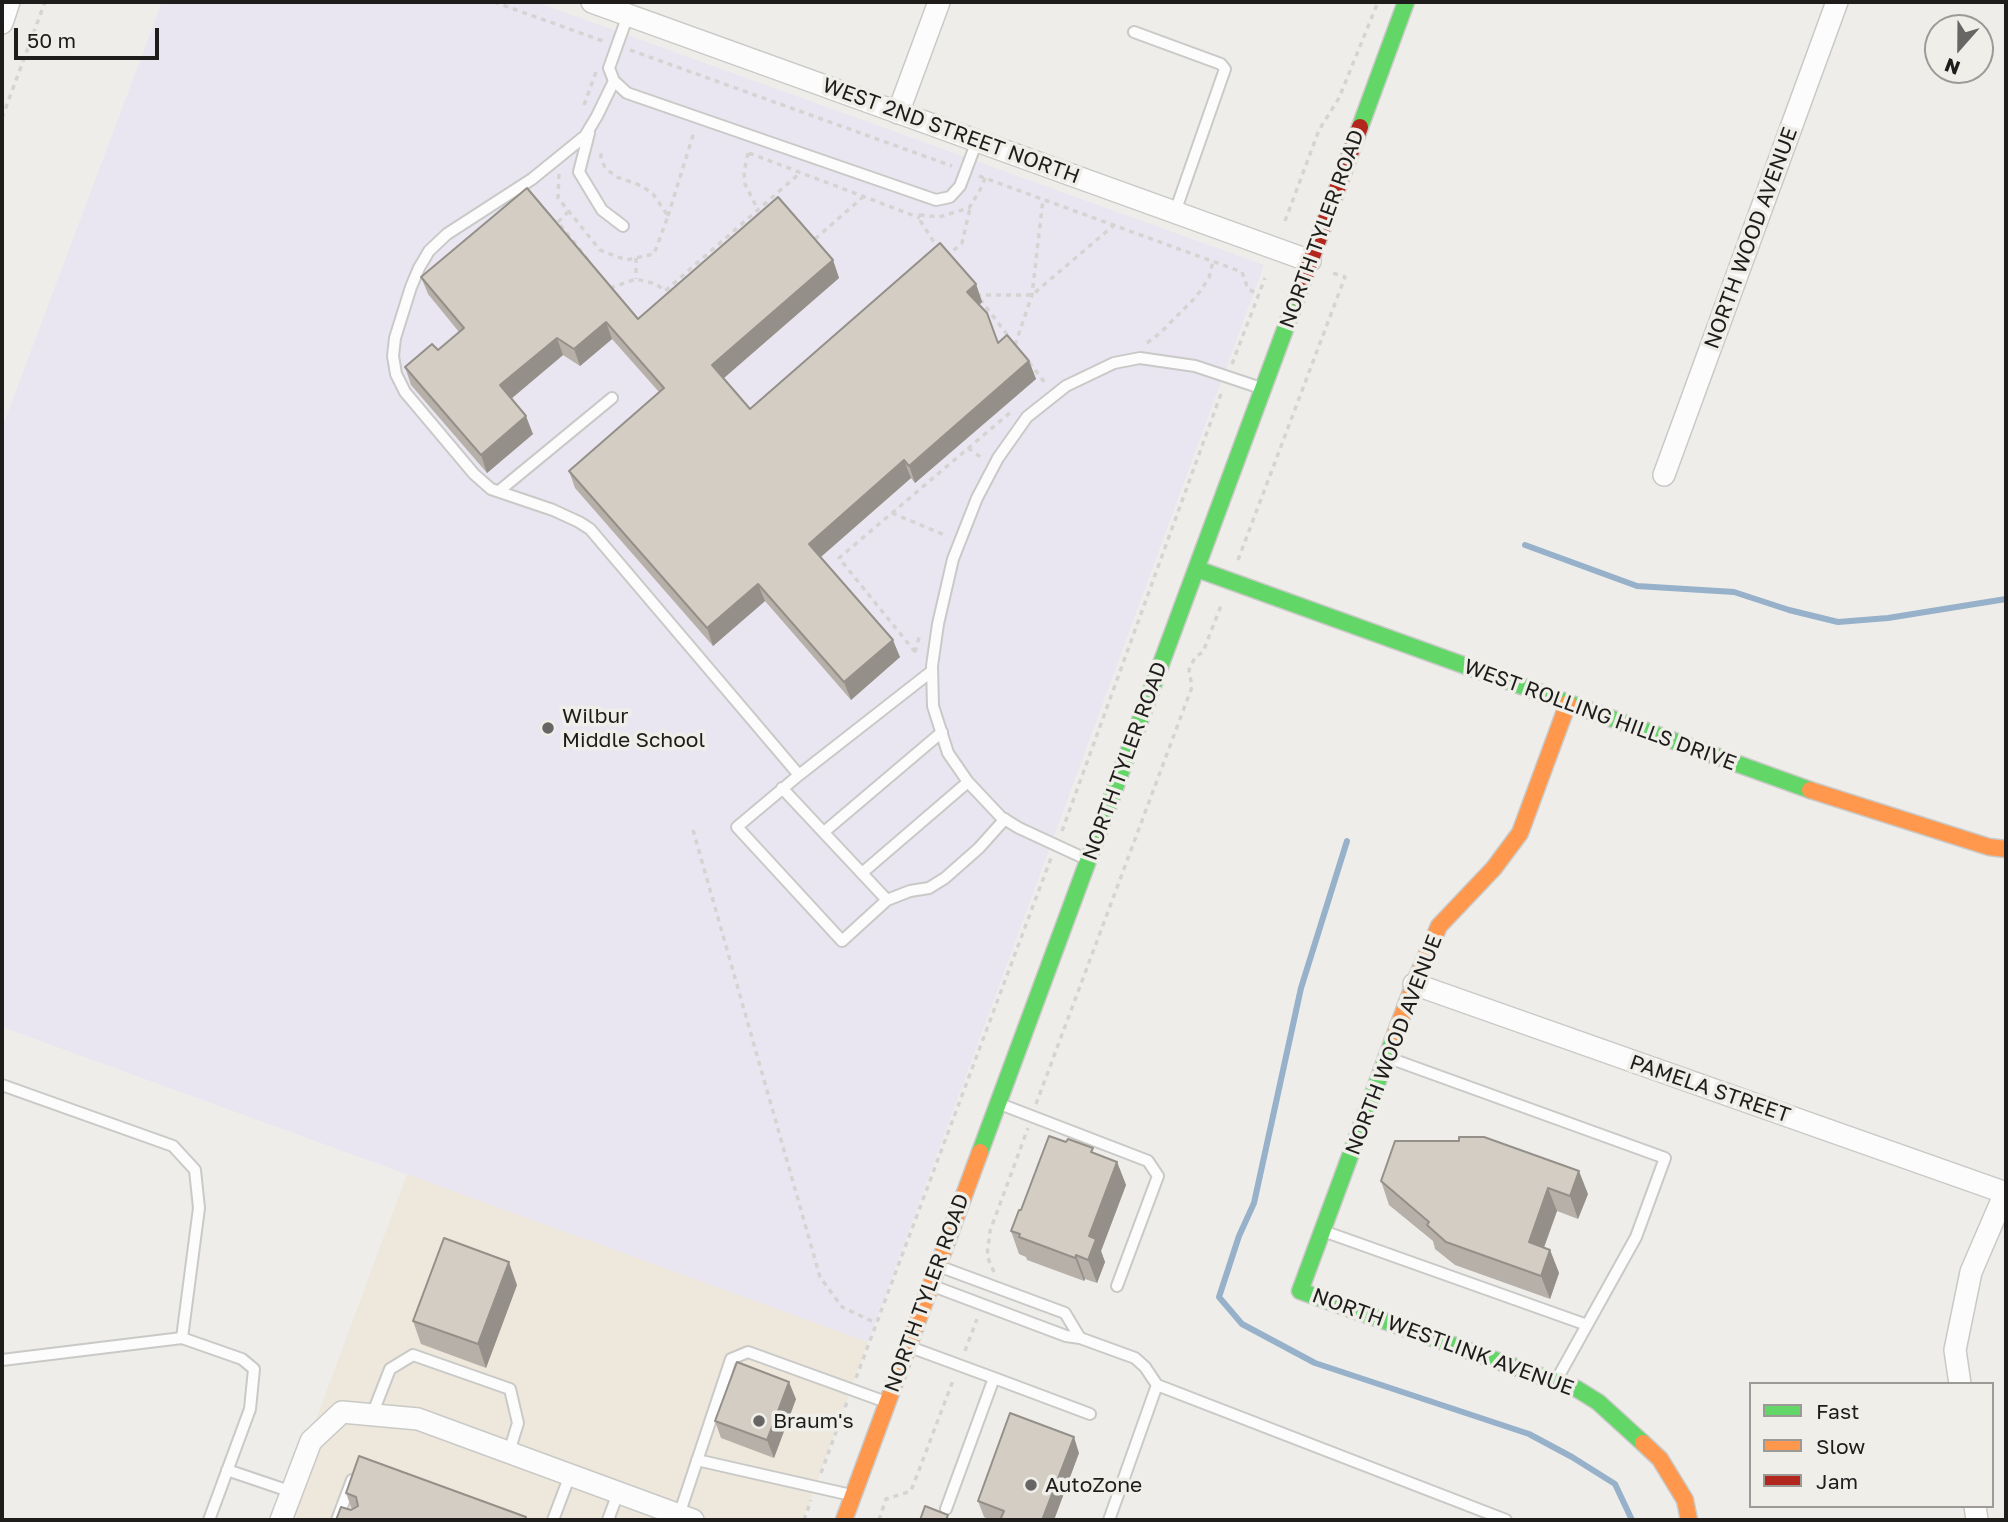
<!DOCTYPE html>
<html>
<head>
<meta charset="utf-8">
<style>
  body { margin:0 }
  #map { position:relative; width:2008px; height:1522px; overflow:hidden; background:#eeedea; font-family:"Golos Text",sans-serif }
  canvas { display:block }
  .frame { position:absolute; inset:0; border:4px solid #1e1d1c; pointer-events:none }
  .legend { position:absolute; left:1749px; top:1382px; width:245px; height:126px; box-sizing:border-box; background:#efeee9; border:2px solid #9b9a97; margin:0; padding:9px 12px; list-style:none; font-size:21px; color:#1e1d1c }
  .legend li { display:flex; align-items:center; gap:14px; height:35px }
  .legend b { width:35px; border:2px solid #9b9a97 }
  .north { position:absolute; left:1924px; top:14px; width:70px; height:70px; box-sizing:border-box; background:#efeee9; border:2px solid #9b9a97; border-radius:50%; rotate:201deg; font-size:19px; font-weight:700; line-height:28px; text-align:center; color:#1e1d1c }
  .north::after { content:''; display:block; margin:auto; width:24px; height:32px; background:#676664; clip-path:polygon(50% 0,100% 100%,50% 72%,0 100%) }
  .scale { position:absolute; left:14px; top:28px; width:145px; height:32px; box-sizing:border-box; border:4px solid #1e1d1c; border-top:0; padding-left:9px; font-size:21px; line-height:24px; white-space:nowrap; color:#1e1d1c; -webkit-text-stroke:5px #efeee9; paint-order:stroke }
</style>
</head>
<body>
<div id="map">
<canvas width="2008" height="1522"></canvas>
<div class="frame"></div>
<ul class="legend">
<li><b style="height:9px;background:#63d668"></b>Fast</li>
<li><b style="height:9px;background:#ff974d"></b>Slow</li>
<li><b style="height:9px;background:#b3261e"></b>Jam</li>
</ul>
<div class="north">N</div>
<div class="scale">50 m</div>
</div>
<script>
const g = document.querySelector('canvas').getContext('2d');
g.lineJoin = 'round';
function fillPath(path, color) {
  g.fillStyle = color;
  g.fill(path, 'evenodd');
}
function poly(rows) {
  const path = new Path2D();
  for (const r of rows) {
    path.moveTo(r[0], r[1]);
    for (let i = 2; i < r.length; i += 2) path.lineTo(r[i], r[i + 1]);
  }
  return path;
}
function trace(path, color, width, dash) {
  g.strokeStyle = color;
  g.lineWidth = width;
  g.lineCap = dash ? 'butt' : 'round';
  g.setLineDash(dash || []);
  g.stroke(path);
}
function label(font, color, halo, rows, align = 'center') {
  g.font = font + ' "Golos Text",sans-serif';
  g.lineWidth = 7;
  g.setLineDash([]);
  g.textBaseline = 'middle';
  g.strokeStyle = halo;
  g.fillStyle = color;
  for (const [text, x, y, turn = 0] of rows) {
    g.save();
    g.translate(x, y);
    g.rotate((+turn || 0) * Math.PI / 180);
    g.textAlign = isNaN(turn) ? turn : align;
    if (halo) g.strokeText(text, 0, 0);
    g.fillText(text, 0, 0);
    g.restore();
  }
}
fillPath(poly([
  [407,1174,868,1342,803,1520,279,1520]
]), '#eee7db');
fillPath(poly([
  [162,2,536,2,1264,265,868,1342,2,1027,2,428]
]), '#eae6f1');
trace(poly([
  [1525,545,1637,586,1734,592,1789,610,1838,622,1888,618,2006,599],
  [1347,841,1301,988,1254,1203,1239,1236,1219,1297,1242,1324,1315,1363,1529,1434,1572,1457,1615,1484,1632,1520]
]), '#96b1c9', 6);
const lane = poly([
  [628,15,609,68,614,81,627,93,936,200,950,197,960,186,977,141],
  [1134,32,1221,64,1225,69,1175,212],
  [614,81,597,116,585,136,532,179,447,234,429,251,419,268,411,287,395,338,393,356,396,374,405,392,474,474,491,489,553,510,579,522,590,529,799,775,932,671],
  [589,133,579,172,602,210,623,226],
  [499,491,612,398],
  [799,775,737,827,842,941,887,900,910,891,929,888,945,878,979,848,1005,819],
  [782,788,887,900],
  [824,832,942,732],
  [1086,859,1019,828,1001,817,968,782,948,753,933,706,932,666,938,624,953,559,977,498,998,458,1027,417,1066,386,1114,363,1140,358,1195,366,1261,388],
  [862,873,968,782],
  [1389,1058,1665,1158,1636,1237,1557,1379],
  [2,1085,173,1146,195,1170,199,1208,182,1338],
  [1000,1104,1148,1161,1158,1176,1117,1286],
  [1326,1232,1587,1325],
  [941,1267,1065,1313,1080,1338],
  [933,1286,1066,1336,1080,1338,1135,1358,1145,1367,1157,1385],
  [910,1347,994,1378,946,1509],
  [2,1360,182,1338,242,1359,254,1369,250,1409,209,1520],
  [994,1378,1090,1414],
  [372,1415,390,1369,413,1355,510,1389,518,1423,509,1452],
  [697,1460,851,1495],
  [227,1470,292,1492],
  [679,1515,731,1359,748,1352,886,1402],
  [337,1520,352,1480],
  [553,1520,570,1475],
  [608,1520,618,1493],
  [1109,1520,1157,1385,1506,1520]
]);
const street = poly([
  [592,2,1310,261],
  [2,23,9,2],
  [898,113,939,2],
  [1664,475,1837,2],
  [1414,984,2006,1193],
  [1960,1384,1955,1350,1971,1272,2005,1193],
  [1975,1506,1977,1520],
  [281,1520,311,1441,342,1412,418,1419,693,1520]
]);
const fast = poly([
  [1360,127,1406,2],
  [1197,569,1810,790],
  [1393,1040,1300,1291,1577,1389,1598,1402,1643,1443],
  [980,1152,1297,297]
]);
const slow = poly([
  [1810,790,1989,847,2006,849],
  [1393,1040,1414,984,1439,926,1494,868,1520,833,1568,703],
  [1643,1443,1660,1459,1685,1500,1689,1520],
  [844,1520,980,1152]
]);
const jam = poly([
  [1297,297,1360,127]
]);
trace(lane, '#c9c9c7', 14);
trace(street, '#c9c9c7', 24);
trace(fast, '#c9c9c7', 19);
trace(slow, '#c9c9c7', 19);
trace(jam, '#c9c9c7', 19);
trace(poly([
  [124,2,148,2],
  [494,2,603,41],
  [630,50,952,166],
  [584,105,596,72],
  [2,118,45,2],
  [748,153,744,172,745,184,758,210],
  [749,153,920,218],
  [559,174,558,198,600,250,626,260,654,254,668,216,653,194,642,186,617,177,605,168,601,157,601,151],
  [979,176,1242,272,1248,289,1258,294],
  [668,216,694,132],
  [1285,221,1319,130,1339,98,1378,2],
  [558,222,569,211],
  [553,226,558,222,588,260],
  [815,239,863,197],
  [939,250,921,222,920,215,939,217,969,208,980,190,985,178],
  [946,257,962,243,971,204],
  [636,258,636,279],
  [610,288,636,279,656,284,665,291,800,173],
  [976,295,1032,295,1113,226],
  [980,299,1009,337],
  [1147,343,1160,333,1196,297,1209,278,1213,261],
  [1015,345,1032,295,1043,199],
  [1029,362,1045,383],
  [1232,364,1265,278],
  [968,448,982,458],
  [892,513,947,536],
  [1238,560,1345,277,1333,273,1335,269],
  [915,652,839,558,1012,411],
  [915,652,920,634],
  [693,830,820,1277,842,1307,876,1323],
  [1062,831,1222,391],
  [1036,1104,1192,687,1189,670,1195,657,1203,652,1222,603],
  [994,1272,987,1256,990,1231,1028,1128],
  [965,1351,977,1319],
  [856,1378,1051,858],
  [821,1473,847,1402],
  [804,1520,811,1500],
  [879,1520,886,1499,911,1491,954,1378]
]), '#d4d4d2', 3.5, [5, 5]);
trace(lane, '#fcfcfc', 10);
trace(street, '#fcfcfc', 21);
trace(fast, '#63d668', 16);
trace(slow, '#ff974d', 16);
trace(jam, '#b3261e', 16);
fillPath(poly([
  [833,260,839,278,723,379,750,409,976,284,982,302,979,305,998,343,1029,361,1036,379,915,483,911,478,821,557,900,657,851,700,765,601,713,646,575,488,569,471,659,392,612,339,580,366,563,355,511,399,533,434,487,473,411,385,405,367,438,350,459,332,428,294,421,277,638,319],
  [1395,1141,1588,1194,1578,1219,1557,1211,1544,1248,1550,1250,1559,1273,1550,1299,1455,1265,1435,1249,1433,1241,1389,1205,1381,1181],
  [1095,1153,1117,1162,1126,1185,1101,1251,1105,1262,1097,1283,1085,1279,1084,1281,1027,1260,1026,1257,1019,1254,1011,1231],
  [517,1285,486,1368,421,1344,413,1321],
  [796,1399,774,1458,721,1438,715,1421],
  [1079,1453,1054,1520,991,1520,984,1517,978,1501],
  [346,1493,526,1517,527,1520,336,1520,352,1510]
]), '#b6b0a9');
fillPath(poly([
  [833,260,839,278,718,383,712,365],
  [976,284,982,302,973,310,967,292],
  [606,322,612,339,580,366,574,349],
  [557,338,563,355,506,403,500,385],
  [1029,361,1036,379,915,483,909,466],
  [526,416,533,434,487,473,481,455],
  [904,460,911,478,816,561,809,544],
  [758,584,765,601,713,646,707,628],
  [893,640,900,657,851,700,844,682],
  [1117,1162,1126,1185,1101,1251,1105,1262,1097,1283,1088,1260,1089,1236],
  [1579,1171,1588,1194,1578,1219,1570,1196],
  [1548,1188,1557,1211,1537,1266,1529,1242],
  [1550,1250,1559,1273,1550,1299,1541,1276],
  [1076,1255,1085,1279,1084,1281,1075,1258],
  [509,1262,517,1285,486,1368,478,1344],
  [789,1382,796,1399,774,1458,767,1440],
  [1074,1437,1079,1453,1054,1520,1042,1520]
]), '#949089');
const building = poly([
  [527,188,638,319,778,197,833,260,712,365,750,409,940,243,976,284,967,292,987,313,998,343,1007,335,1029,361,909,466,904,460,809,544,893,640,844,682,758,584,707,628,569,471,664,388,606,322,574,349,557,338,500,385,526,416,481,455,405,367,432,344,438,350,464,328,421,277,527,188],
  [1049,1136,1066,1142,1068,1139,1093,1148,1091,1152,1117,1162,1089,1236,1096,1239,1088,1260,1076,1255,1075,1258,1019,1237,1020,1234,1011,1231,1019,1210,1021,1210,1049,1136],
  [1459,1137,1484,1137,1579,1171,1570,1196,1548,1188,1529,1242,1550,1250,1541,1276,1446,1242,1427,1225,1429,1222,1381,1181,1395,1141,1459,1141,1459,1137],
  [444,1238,509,1262,478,1344,413,1321,444,1238],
  [737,1362,789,1382,767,1440,715,1421,737,1362],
  [1010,1413,1074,1437,1042,1520,1000,1520,1004,1511,978,1501,1010,1413],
  [359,1456,526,1517,525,1520,336,1520,341,1507,351,1510,358,1506,356,1497,346,1493,359,1456],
  [925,1506,948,1515,946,1520,920,1520,925,1506]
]);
fillPath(building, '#d4cdc4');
trace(building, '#949089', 2);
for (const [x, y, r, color] of [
  [548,728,7,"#676664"],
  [759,1421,7,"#676664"],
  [1031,1485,7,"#676664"]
]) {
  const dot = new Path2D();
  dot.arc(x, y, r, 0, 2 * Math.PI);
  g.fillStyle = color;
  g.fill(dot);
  trace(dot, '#efeee9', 2.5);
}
label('21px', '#1e1d1c', '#efeee9', [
  ["WEST 2ND STREET NORTH",951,131,20],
  ["NORTH TYLER ROAD",1322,229,-70],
  ["NORTH WOOD AVENUE",1751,238,-70],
  ["WEST ROLLING HILLS DRIVE",1600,715,20],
  ["NORTH TYLER ROAD",1125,761,-70],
  ["NORTH WOOD AVENUE",1394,1045,-69],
  ["PAMELA STREET",1710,1089,19],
  ["NORTH TYLER ROAD",927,1293,-70],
  ["NORTH WESTLINK AVENUE",1443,1342,20]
]);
label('21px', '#1e1d1c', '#efeee9', [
  ["Wilbur",562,716],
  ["Middle School",562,740],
  ["Braum's",773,1421],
  ["AutoZone",1045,1485]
], 'left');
</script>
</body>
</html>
